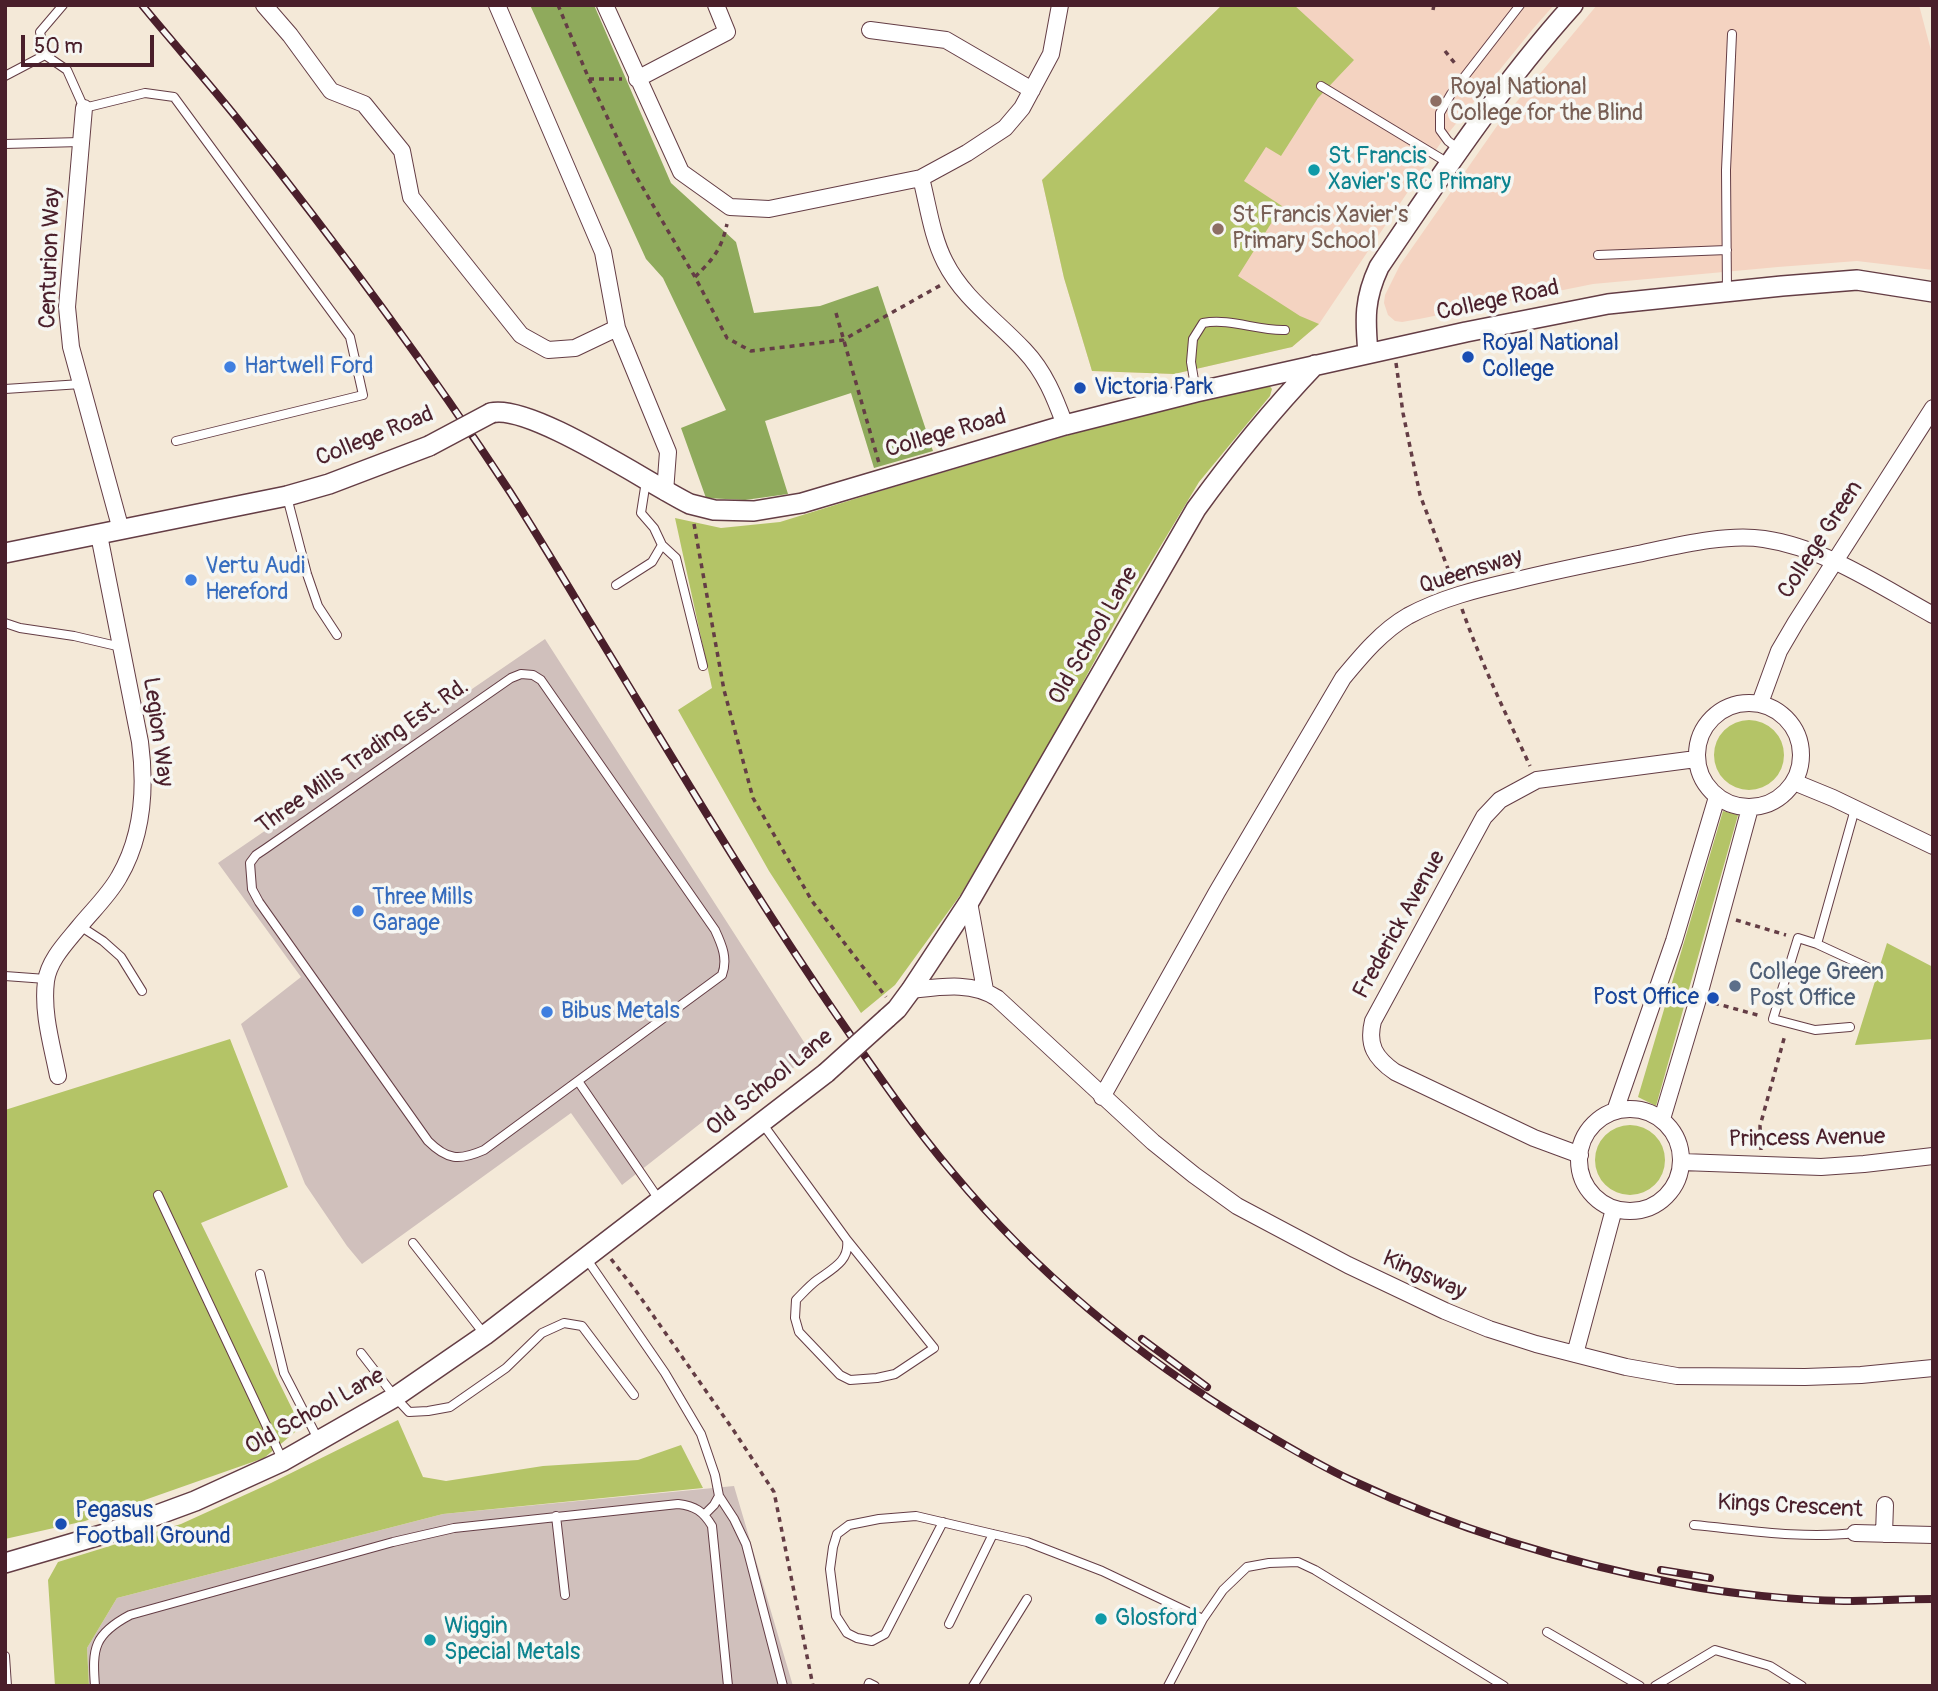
<!DOCTYPE html>
<style>
body{margin:0}
#map{position:relative;width:1938px;height:1691px;overflow:hidden;background:#f4e9d8;font-family:Pangolin,sans-serif}
canvas{display:block}
.frame{position:absolute;inset:0;border:7px solid #4a1f2b;pointer-events:none}
.scale{position:absolute;left:21px;top:35px;width:133px;height:32px;box-sizing:border-box;border:4px solid #4a1f2b;border-top:0;padding-left:9px;font-size:21px;line-height:24px;white-space:nowrap;color:#4a1f2b;-webkit-text-stroke:5px #f6f6f2;paint-order:stroke}
</style>
<div id="map">
<canvas width="1938" height="1691"></canvas>
<div class="frame"></div>
<div class="scale">50 m</div>
</div>
<script>
const ctx = document.querySelector('canvas').getContext('2d');
ctx.lineJoin = 'round';
function fillPath(path, color) { ctx.fillStyle = color; ctx.fill(path, 'evenodd'); }
function trace(path, color, width, dash) { ctx.strokeStyle = color; ctx.lineWidth = width; ctx.lineCap = dash ? 'butt' : 'round'; ctx.setLineDash(dash || []); ctx.stroke(path); }
function write(font, color, halo, rows, align = 'center') {
  ctx.font = font + ' Pangolin,sans-serif'; ctx.lineWidth = 7; ctx.setLineDash([]); ctx.textBaseline = 'middle'; ctx.strokeStyle = halo; ctx.fillStyle = color; for (const [text, x, y, turn = 0] of rows) {
    ctx.save(); ctx.translate(x, y); ctx.rotate((+turn || 0) * Math.PI / 180); ctx.textAlign = isNaN(turn) ? turn : align; if (halo) ctx.strokeText(text, 0, 0); ctx.fillText(text, 0, 0); ctx.restore();
  }
}
fillPath(new Path2D(`
 M1222,5H1554L1532,30L1442,141L1319,324L1292,347L1174,374L1092,371L1064,278L1042,180Z
 M1597,5H1919L1933,58V270L1857,261L1778,267L1593,284L1419,319L1402,322L1395,321L1388,315L1384,303L1385,295L1400,265L1499,123Z`), '#f4d3c1');
fillPath(new Path2D(`
 M545,639L811,1053L771,1087L743,1090L622,1185L571,1113L362,1264L347,1246L305,1184L241,1024L301,977L218,863Z
 M734,1486L793,1686H89L87,1648L117,1598L443,1514Z`), '#d0c0bc');
fillPath(new Path2D(`
 M1222,5H1294L1354,60L1318,98L1281,156L1266,147L1244,181L1282,206L1238,276L1300,316L1319,324L1292,347L1174,374L1092,371L1064,278L1042,180Z
 M1267,383L1272,389L1270,396L1199,482L1121,612L1049,745L961,894L895,985L861,1013L769,871L678,710L712,688L675,518L721,528L780,522L887,489L1069,435Z
 M1714 755a35 35 0 1 1 70 0a35 35 0 1 1-70 0Z
 M1723,811L1738,815L1656,1106L1638,1097Z
 M1887,943L1933,967V1039L1855,1045Z
 M230,1039L288,1187L201,1223L301,1427L264,1458L85,1521L5,1539V1110Z
 M1595 1160a35 35 0 1 1 70 0a35 35 0 1 1-70 0Z
 M398,1420L423,1477L446,1481L543,1466L638,1460L681,1445L703,1488L443,1514L117,1598L87,1648L89,1686H55L48,1580L58,1562L181,1524L271,1483Z`), '#b4c467');
fillPath(new Path2D(`
 M530,5H594L671,183L736,242L754,313L820,306L878,286L933,451L874,468L851,393L765,421L788,494L745,500L706,498L681,428L726,410L663,278L646,259Z`), '#8faa5c');
const service = new Path2D(`
 M45,55L40,32L63,5
 M5,76L45,55L67,70L84,108L145,93L174,97L350,337L363,395L176,441
 M1321,86L1450,164
 M5,144L80,142
 M1460,150L1448,141L1440,130V113L1451,94L1520,5
 M1598,255L1727,250
 M1727,292L1726,170L1732,34
 M5,389L81,384
 M1196,392L1191,362L1193,339L1203,323C1231,318 1257,331 1285,330
 M287,497L307,574L318,606L337,635
 M662,545L676,558L703,666
 M616,585L652,562L662,545L654,528L641,513L646,481
 M5,623L20,628L74,636L121,647
 M521,674L533,675L541,680L715,930C722,945 728,959 722,975L484,1150C459,1161 447,1160 428,1141L259,902L252,889L250,863L256,855L265,849L511,678Z
 M80,926L103,941L121,957L142,991
 M1817,944L1869,968
 M5,976L46,979
 M1850,1027L1815,1030L1773,1019L1798,938L1817,944L1855,809
 M578,1081L660,1201
 M762,1123L847,1240C850,1261 832,1269 817,1280C810,1285 803,1293 796,1300L795,1318L799,1332L840,1375L850,1380L877,1378L895,1374L934,1348L847,1240
 M158,1195L283,1461
 M413,1243L485,1335
 M586,1258L665,1373L701,1434L715,1475L719,1496L714,1505L705,1514
 M260,1274L284,1373L319,1441
 M361,1353L395,1397L409,1412L428,1411L450,1407L506,1368L542,1333L564,1323L582,1326L634,1395
 M719,1496L734,1519L746,1544L783,1686
 M556,1516L565,1595
 M943,1522L885,1634L872,1641L857,1638L847,1633L836,1616L830,1569L833,1547L837,1534L849,1525L879,1519L916,1516L1027,1542L1102,1571L1203,1619
 M1694,1525C1747,1530 1801,1539 1855,1533
 M949,1624L993,1534
 M1547,1632L1640,1686
 M5,1656L7,1686
 M95,1686C92,1648 94,1634 130,1615L393,1542L454,1528L678,1504C695,1506 703,1511 712,1526L728,1686
 M868,1686L869,1683L875,1686
 M973,1686L1027,1599
 M1168,1686L1203,1619L1223,1590L1247,1567L1269,1563L1298,1562L1315,1570L1504,1686
 M1655,1686L1715,1650L1770,1666L1802,1686`);
const minor = new Path2D(`
 M264,5L290,35L331,91L364,104L402,151L411,197L521,335L548,350L575,348L617,328
 M497,5L603,252L617,328L668,452L665,492
 M605,5L681,172L730,207L769,209L921,178
 M1060,5L1051,54L1022,108L1005,128L967,153L921,178C928,205 932,237 945,262C963,298 997,321 1024,350C1045,372 1055,398 1065,425
 M870,30L946,40L1032,90
 M637,79L727,32L716,5
 M84,108L67,307L71,347L121,530
 M1697 755a52 52 0 1 1 104 0a52 52 0 1 1-104 0Z
 M1760,703L1779,651L1796,622L1933,408
 M1794,782L1833,798L1933,846
 M969,902L985,990
 M911,990C939,987 972,981 997,998L1153,1142L1194,1175L1237,1206L1348,1265L1445,1311L1489,1329L1536,1344L1626,1367L1677,1376L1805,1377L1861,1375L1933,1368
 M58,1076C52,1045 42,1013 46,981C49,960 66,943 79,927C92,911 109,895 119,877C143,836 146,788 140,742L99,535
 M1102,1097L1217,892L1343,678C1362,655 1382,631 1408,616C1441,598 1478,589 1513,581C1553,571 1593,563 1633,555C1672,547 1724,533 1764,539C1825,548 1880,586 1933,615
 M1579 1160a51 51 0 1 1 102 0a51 51 0 1 1-102 0Z
 M1615,1111L1674,941L1717,797
 M1662,1119L1698,999L1750,808
 M1580,1155L1534,1138L1395,1072C1375,1058 1367,1045 1373,1021L1484,817L1500,800L1537,780L1696,759
 M1682,1162L1821,1167L1864,1164L1933,1156
 M1575,1354L1614,1209
 M1855,1533L1933,1535
 M1884,1534L1885,1505`);
const tertiary = new Path2D(`
 M1368,353C1365,319 1364,299 1379,267C1440,177 1500,86 1573,5
 M491,413C530,403 649,484 690,504L714,510L754,511L802,503L1065,425L1196,392L1466,332L1608,304L1782,286L1857,280L1933,292
 M5,553L287,496L329,484L429,446
 M887,1018L897,1009L911,990L969,902L1196,509C1233,458 1272,410 1315,365
 M5,1563L111,1532L195,1501L283,1461L395,1397L485,1335L826,1073`);
trace(service, '#643d45', 10);
trace(minor, '#643d45', 18);
trace(tertiary, '#643d45', 22);
trace(new Path2D(`
 M558,5L589,79L633,171L695,277L727,338L751,351L843,340L941,285
 M1433,10L1434,5
 M1445,51L1457,66
 M589,79H622
 M695,277C714,258 721,250 727,224
 M836,313L879,463
 M1396,363L1403,413L1420,495L1453,582
 M694,524L724,690L753,798L812,901L886,997
 M1462,609C1481,663 1506,714 1530,766
 M1736,920L1786,935
 M1714,1003L1761,1016
 M1761,1150L1760,1126L1785,1035
 M611,1259L636,1291L734,1431L774,1492L813,1686`), '#643d45', 3.5, [5, 5]);
trace(service, '#fff', 8);
trace(minor, '#fff', 16);
trace(tertiary, '#fff', 19);
const rail = new Path2D(`
 M142,5C174,44 208,82 240,122C335,241 426,364 510,492C535,531 559,571 583,611C667,748 748,887 840,1020C876,1072 912,1125 953,1173C1037,1274 1140,1358 1253,1426C1285,1445 1318,1465 1353,1481C1456,1529 1568,1563 1679,1584C1730,1594 1793,1600 1844,1601C1873,1601 1903,1599 1933,1599
 M1142,1339L1207,1387
 M1661,1570L1710,1578`);
trace(rail, '#4a1f2b', 8);
trace(rail, '#f6f6f2', 5, [16]);
const tertiaryBridge = new Path2D(`
 M429,446L491,413
 M826,1073L887,1018`);
trace(tertiaryBridge, '#643d45', 22, []);
trace(tertiaryBridge, '#fff', 19);
for (const [x, y, r, color] of [
 [1436,101,7,"#8d6e63"],
 [1314,170,7,"#0f9aa8"],
 [1218,229,7,"#8d6e63"],
 [1468,357,7,"#1a4fb4"],
 [230,367,7,"#3f7fe0"],
 [1080,388,7,"#1a4fb4"],
 [191,580,7,"#3f7fe0"],
 [358,911,7,"#3f7fe0"],
 [1735,986,7,"#5c6f8a"],
 [1713,998,7,"#1a4fb4"],
 [547,1012,7,"#3f7fe0"],
 [61,1524,7,"#1a4fb4"],
 [1101,1619,7,"#0f9aa8"],
 [430,1640,7,"#0f9aa8"]
]) { const dot = new Path2D(); dot.arc(x, y, r, 0, 2 * Math.PI); ctx.fillStyle = color; ctx.fill(dot); trace(dot, '#f6f6f2', 2.5); }
write('23px', '#785e54', '#f6f6f2', [
 ["Royal National",1450,88],
 ["College for the Blind",1450,114],
 ["St Francis Xavier's",1232,216],
 ["Primary School",1232,242]
], 'left');
write('23px', '#0d838f', '#f6f6f2', [
 ["St Francis",1328,157],
 ["Xavier's RC Primary",1328,183],
 ["Glosford",1115,1619],
 ["Wiggin",444,1627],
 ["Special Metals",444,1653]
], 'left');
write('23px', '#4a1f2b', '#f6f6f2', [
 ["Centurion Way",51,258,-88],
 ["College Road",1498,301,-12],
 ["College Road",946,434,-16],
 ["College Road",375,437,-22],
 ["College Green",1821,540,-57],
 ["Queensway",1471,572,-17],
 ["Old School Lane",1094,636,-60],
 ["Legion Way",157,732,82],
 ["Three Mills Trading Est. Rd.",363,757,-35],
 ["Frederick Avenue",1400,925,-61],
 ["Old School Lane",770,1083,-39],
 ["Princess Avenue",1807,1139,-1],
 ["Kingsway",1424,1276,24],
 ["Old School Lane",315,1412,-29],
 ["Kings Crescent",1790,1507,3]
]);
write('23px', '#164399', '#f6f6f2', [
 ["Royal National",1482,344],
 ["College",1482,370],
 ["Victoria Park",1094,388],
 ["Post Office",1699,998,"right"],
 ["Pegasus",75,1511],
 ["Football Ground",75,1537]
], 'left');
write('23px', '#366cbe', '#f6f6f2', [
 ["Hartwell Ford",244,367],
 ["Vertu Audi",205,567],
 ["Hereford",205,593],
 ["Three Mills",372,898],
 ["Garage",372,924],
 ["Bibus Metals",561,1012]
], 'left');
write('23px', '#4e5e75', '#f6f6f2', [
 ["College Green",1749,973],
 ["Post Office",1749,999]
], 'left');
</script>
